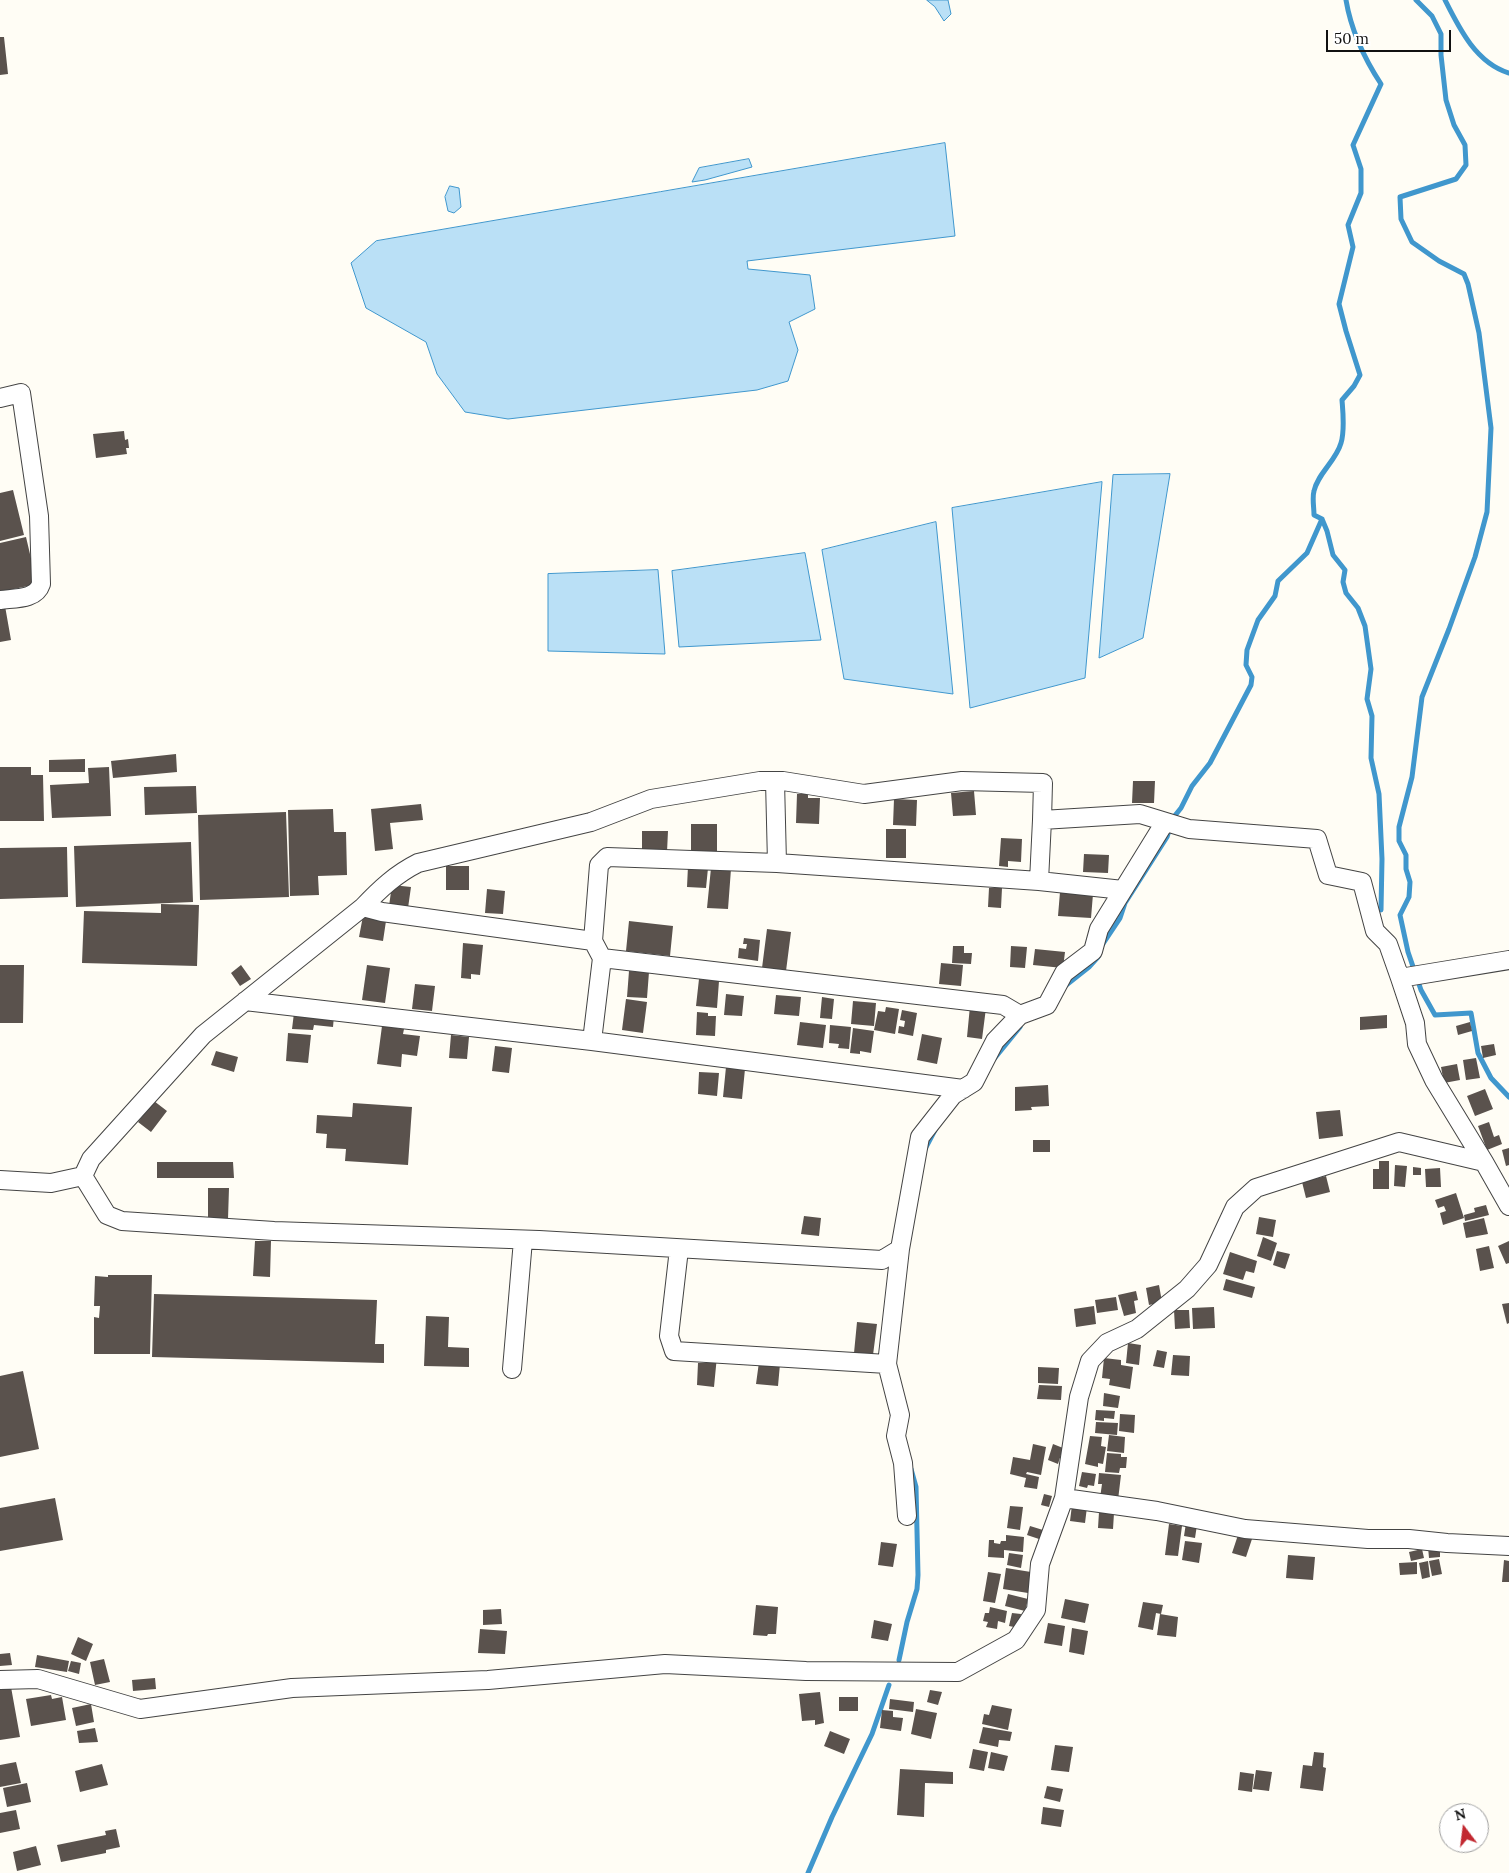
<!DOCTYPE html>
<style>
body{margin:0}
#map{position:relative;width:1509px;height:1873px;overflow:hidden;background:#fffdf5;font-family:Lora,serif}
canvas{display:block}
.north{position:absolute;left:1439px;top:1803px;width:50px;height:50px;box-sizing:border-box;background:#fff;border:1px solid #a0a0a0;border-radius:50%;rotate:345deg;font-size:14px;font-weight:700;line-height:20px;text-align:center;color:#111}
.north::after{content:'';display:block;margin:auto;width:18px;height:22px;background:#c22830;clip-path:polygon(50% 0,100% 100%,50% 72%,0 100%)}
.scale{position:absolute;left:1326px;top:30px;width:125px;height:22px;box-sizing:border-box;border:2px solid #111;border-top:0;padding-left:6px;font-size:15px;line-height:18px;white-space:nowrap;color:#111;-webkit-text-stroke:4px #fff;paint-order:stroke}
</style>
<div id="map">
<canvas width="1509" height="1873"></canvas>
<div class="north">N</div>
<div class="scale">50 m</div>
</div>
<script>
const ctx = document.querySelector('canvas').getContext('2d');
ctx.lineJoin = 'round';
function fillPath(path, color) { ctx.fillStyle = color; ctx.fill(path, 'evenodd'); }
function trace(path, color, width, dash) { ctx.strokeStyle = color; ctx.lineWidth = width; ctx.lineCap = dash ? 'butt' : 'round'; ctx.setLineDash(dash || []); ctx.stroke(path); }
const water = new Path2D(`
 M927,0H948L951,14L944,21L935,7Z
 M945,143L955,236L747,261L748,269L810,275L815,309L789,322L798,350L788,381L757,390L508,419L465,412L437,374L426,342L366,308L351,263L376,241Z
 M749,159L752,167L705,180L692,182L699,168Z
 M450,186L459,188L461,207L454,213L448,211L445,197Z
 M1170,474L1143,638L1099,658L1113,475Z
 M1102,482L1085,678L970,708L952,508Z
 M936,522L953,694L844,679L822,550Z
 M805,553L821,640L679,647L672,571Z
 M658,570L665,654L548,651V574Z`);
fillPath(water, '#bae0f6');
trace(water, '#4097cd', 1);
trace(new Path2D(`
 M1416,0L1432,16L1441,34V55L1446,100L1454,125L1465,145L1466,165L1456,179L1400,197L1401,219L1412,242L1439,261L1464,274L1468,284L1479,333L1491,428L1487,512L1475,557L1449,629L1422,697L1412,777L1399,827V841L1406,855V869L1410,882L1409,897L1400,915L1408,952L1421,990L1435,1015L1471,1013L1478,1053L1491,1078L1509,1097
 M1445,0C1459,28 1476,63 1509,73
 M1322,519L1327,531L1333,555L1345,570L1343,582L1346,593L1358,608L1365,626L1371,669L1367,699L1372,716L1371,758L1379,794L1382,859L1381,910
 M1102,945L1120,918L1125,903L1167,837L1173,818L1181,808L1192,786L1210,763L1251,685L1252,677L1246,665L1247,650L1258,620L1275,596L1278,581L1307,553L1322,519L1314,515C1314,507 1312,498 1314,491C1318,473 1336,461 1341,443C1345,430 1343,413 1342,400L1354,386L1360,375L1346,331L1339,304L1353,247L1348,225L1361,193V169L1353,145L1381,84C1364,58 1351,30 1346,0
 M1065,986L1089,967L1098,957
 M994,1059L1020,1027
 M925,1149L935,1130
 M899,1660L907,1622L917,1589L918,1575L916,1487L911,1469
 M808,1873L832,1817L872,1734L889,1685`), '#4097cd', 5);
fillPath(new Path2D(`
 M0,37H4L8,74L0,75Z
 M124,431L125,440L128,439L129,448H126L127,454L96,458L93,434Z
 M13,490L24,535L0,541V493Z
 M26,537L37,584L0,592V543Z
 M5,606L11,640L0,642V607Z
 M176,754L177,772L113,778L111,761Z
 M85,759V772H49V760Z
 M0,767H31V775H43L44,821H0Z
 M109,767L111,816L52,818L50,785L89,783L88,768Z
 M1133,781H1155L1154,803H1132Z
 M196,786L197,813L145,815L144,787Z
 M974,791L976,815L953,816L951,793Z
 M797,794H808V798H820L819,824L796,823Z
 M894,799L917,800L916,826L893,825Z
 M421,804L423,820L390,823L393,849L375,851L371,809Z
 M333,809L334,832H346L347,875L318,876L319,895L290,896L288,810Z
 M286,812L289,897L200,900L198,815Z
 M691,824H717V851H691Z
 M886,829H906V858H886Z
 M642,831H668L667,852H642Z
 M1001,838L1022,839L1021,862L1008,861V867L999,866Z
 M191,842L193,902L76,907L74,846Z
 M67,847L68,897L0,899V848Z
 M1084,854L1109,855L1108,873L1083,872Z
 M446,866H469V890H446Z
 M688,866L708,868L706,888L687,887Z
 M711,868L731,869L728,909L707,908Z
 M392,885L411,887L408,908L389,906Z
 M989,888H1002L1001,908L988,907Z
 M487,889L505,891L503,914L485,913Z
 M1060,892L1093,894L1091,918L1058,916Z
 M161,904L199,905L197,966L82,963L84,911L161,913Z
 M363,916L386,921L383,941L359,937Z
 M629,921L673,926L670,956L626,951Z
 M767,929L791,932L786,971L762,968Z
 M744,938L760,940L758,961L738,958L739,948L746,949L747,944H743Z
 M463,943L483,945L480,975L471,974V979L461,978Z
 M953,946H964V953H972L971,964L952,963Z
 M1011,946L1027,947L1025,968L1010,967Z
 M1035,949L1065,952L1063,968L1033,965Z
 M941,963L963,965L961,986L939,984Z
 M0,965H24L23,1023H0Z
 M241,965L251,979L240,986L231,973Z
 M367,965L390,968L385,1003L362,1000Z
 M629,971L649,972L647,998L627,997Z
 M699,979L719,981L717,1008L696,1006Z
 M415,984L435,986L432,1011L412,1009Z
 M726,994L744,996L742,1016L724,1015Z
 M776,995L801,997L799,1016L774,1014Z
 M822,997L834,999L832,1019L820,1018Z
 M626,999L647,1002L643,1033L622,1030Z
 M853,1001L876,1003L874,1026L851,1024Z
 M970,1006L986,1008L982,1039L967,1037Z
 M886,1007L899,1009L895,1034L874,1030L878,1011L885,1012Z
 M902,1010L917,1013L913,1036L898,1033L899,1026L904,1027L905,1021L900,1020Z
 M697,1012L708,1013V1016H716L715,1036L696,1035Z
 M294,1013L334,1016L333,1027L314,1025L313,1030L292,1029Z
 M1387,1015V1028L1360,1030V1017Z
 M800,1022L826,1025L823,1048L797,1045Z
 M1470,1022L1472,1031L1458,1035L1456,1026Z
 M830,1025L851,1027L849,1049L838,1048L839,1044L829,1043Z
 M382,1026L404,1029L403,1034L420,1036L417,1056L402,1054L401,1067L377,1064Z
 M853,1028L874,1031L871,1053L860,1051V1054L850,1053Z
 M288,1033L311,1035L308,1063L286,1061Z
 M922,1034L942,1038L937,1064L917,1060Z
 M451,1035L469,1037L467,1059L449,1058Z
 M1494,1044L1496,1055L1483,1058L1481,1046Z
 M495,1046L512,1048L509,1073L492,1071Z
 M216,1051L238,1057L234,1072L211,1065Z
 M1476,1058L1480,1078L1466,1080L1463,1060Z
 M1457,1064L1460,1080L1444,1083L1441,1067Z
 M726,1067L745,1069L742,1099L723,1097Z
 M699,1072L719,1073L717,1096L698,1094Z
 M1048,1085L1049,1106L1031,1107L1032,1110L1015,1111V1087Z
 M1485,1089L1493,1109L1475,1116L1467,1096Z
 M154,1101L167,1111L151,1132L138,1122Z
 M353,1103L412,1107L408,1165L345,1161L346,1149L326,1148L327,1134L316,1133L317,1115L352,1117Z
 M1340,1110L1343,1136L1319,1139L1316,1112Z
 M1489,1122L1494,1137L1499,1135L1502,1144L1487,1150L1478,1126Z
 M1033,1140H1050V1152H1033Z
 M1509,1148V1165L1506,1166L1502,1150Z
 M1379,1161H1389V1189H1373V1169H1379Z
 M157,1162H233L234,1178H157Z
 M1395,1165L1407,1166L1405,1187L1394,1186Z
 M1413,1167L1421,1168V1175H1413Z
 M1440,1168L1441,1187H1426L1425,1169Z
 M1326,1176L1330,1192L1306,1198L1302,1182Z
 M208,1188H229L228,1219H208Z
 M1456,1193L1464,1218L1443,1225L1440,1213L1446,1211L1444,1206L1438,1208L1435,1200Z
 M1486,1205L1489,1215L1465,1221L1464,1215L1475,1212L1474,1208Z
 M804,1216L821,1218L819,1236L801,1234Z
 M1259,1217L1276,1220L1273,1237L1256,1234Z
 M1484,1218L1488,1234L1466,1238L1463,1223Z
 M1263,1237L1277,1243L1271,1261L1257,1256Z
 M255,1241H271L270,1277L253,1276Z
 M1509,1241V1263L1506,1264L1498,1246Z
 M1489,1246L1494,1268L1480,1271L1476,1249Z
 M1277,1251L1290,1254L1285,1269L1273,1265Z
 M1230,1252L1257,1261L1254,1273L1246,1271L1243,1280L1223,1274Z
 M108,1275H152L150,1354H94V1317L99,1318L100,1306H94L95,1276L108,1277Z
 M1226,1279L1255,1287L1252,1298L1223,1290Z
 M1159,1285L1162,1302L1149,1305L1146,1288Z
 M1136,1291L1138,1300L1134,1301L1136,1313L1124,1316L1118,1295Z
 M154,1294L377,1300L375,1344H384V1363L152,1357Z
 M1116,1297L1118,1310L1097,1313L1095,1300Z
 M1509,1303V1323L1507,1324L1502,1304Z
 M1094,1306L1096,1324L1076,1327L1074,1309Z
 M1214,1307L1215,1328L1193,1329L1192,1308Z
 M1174,1310H1189L1190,1328L1175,1329Z
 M426,1316L449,1317L448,1347L469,1348V1367L424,1366Z
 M857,1322L877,1324L873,1355L854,1353Z
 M1128,1343L1141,1345L1139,1365L1126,1363Z
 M1157,1350L1167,1352L1164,1368L1153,1366Z
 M707,1355L717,1356L714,1387L697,1385L698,1363H706Z
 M1173,1355L1190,1356L1189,1376L1171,1375Z
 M1104,1358L1121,1360V1365L1133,1367L1130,1389L1109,1385L1110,1379L1102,1378Z
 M759,1362L780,1364L778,1386L756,1384Z
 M1038,1367L1059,1368L1058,1384L1038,1383Z
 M23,1371L39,1449L0,1457V1376Z
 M1039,1385L1062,1386L1061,1400L1037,1399Z
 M1104,1393L1120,1396L1118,1408L1103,1406Z
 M1096,1410L1115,1411L1114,1419L1104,1418V1421L1095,1420Z
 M1120,1414L1135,1415L1134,1433L1119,1431Z
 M1096,1422L1118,1423L1117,1435L1095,1433Z
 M1109,1435L1125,1437L1124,1453L1107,1451Z
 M1090,1436L1102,1437L1101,1446L1106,1447L1103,1464L1098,1463V1467L1085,1464Z
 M1033,1444L1046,1447L1041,1475L1027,1472L1026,1474L1039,1477L1037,1489L1024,1487L1026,1478L1010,1474L1013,1457L1030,1460Z
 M1053,1444L1063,1448L1058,1464L1048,1460Z
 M1107,1453L1121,1454V1457H1127L1126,1468H1120L1119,1473L1105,1472Z
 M1082,1472L1096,1474L1094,1486L1088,1485L1087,1488L1079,1486Z
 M1099,1473L1121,1475L1118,1500L1100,1498L1102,1484H1098Z
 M1044,1494L1052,1496L1049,1507L1041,1505Z
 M55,1498L63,1540L0,1551V1508Z
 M1072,1505L1087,1507L1085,1523L1070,1521Z
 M1010,1506L1023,1507L1020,1530L1007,1528Z
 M1099,1512L1114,1513L1113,1529L1098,1528Z
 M1186,1523L1197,1525L1195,1538L1184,1536Z
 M1169,1524L1182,1526L1178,1556L1165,1555Z
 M1030,1526L1043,1530L1039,1539L1027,1535Z
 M1006,1535L1024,1537L1023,1552L1004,1550V1558L988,1557L989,1540H994V1543L1000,1544L1001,1541H1006Z
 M1238,1535L1252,1539L1246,1557L1232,1553Z
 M1185,1541L1202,1543L1199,1563L1182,1560Z
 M881,1542L897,1544L893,1567L878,1565Z
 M1440,1546V1557L1429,1558L1428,1547Z
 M1422,1549L1424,1558L1411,1561L1409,1552Z
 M1009,1553L1023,1555L1021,1568L1007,1565Z
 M1288,1555L1315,1557L1313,1580L1286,1578Z
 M1439,1559L1442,1574L1432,1576L1429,1561Z
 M1504,1560L1509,1561V1582H1502Z
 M1428,1561L1430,1577L1422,1579L1419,1563Z
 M1417,1562V1574L1400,1575L1399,1563Z
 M1006,1568L1031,1572L1028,1593L1003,1589Z
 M988,1572L1001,1574L995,1603L983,1601Z
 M1008,1594L1028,1599L1025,1611L1005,1606Z
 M1065,1599L1089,1604L1085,1623L1061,1618Z
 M1143,1602L1163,1605L1161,1614L1156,1613L1153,1630L1138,1627Z
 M756,1605L778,1607L776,1634H768L767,1636L753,1635Z
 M990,1607L1007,1611L1005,1623L998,1621L997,1629L986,1627L988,1622L983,1621L985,1613H989Z
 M501,1609L502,1624L483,1625V1610Z
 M1012,1613L1021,1614L1019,1628L1009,1626Z
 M1160,1614L1178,1617L1176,1637L1157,1635Z
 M874,1620L892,1624L888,1641L871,1638Z
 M1048,1623L1065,1626L1062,1646L1044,1643Z
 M1072,1628L1088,1631L1084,1655L1069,1652Z
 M480,1629L507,1631L505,1654L478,1653Z
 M78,1637L93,1644L86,1661L71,1654Z
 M10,1653L12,1665L0,1666V1654Z
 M37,1655L69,1661L67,1672L35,1667Z
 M104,1659L110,1682L95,1685L90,1662Z
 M71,1661L81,1663L79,1674L68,1671Z
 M155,1678L156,1689L133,1691L132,1680Z
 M11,1687L20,1737L0,1740V1689Z
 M930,1690L942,1692L938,1705L927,1702Z
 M820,1692L824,1723L815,1725V1720L802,1721L799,1694Z
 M51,1695L52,1699L62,1697L66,1720L31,1726L26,1699Z
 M839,1697H858V1711H839Z
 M890,1699L914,1702L913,1712L889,1709Z
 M91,1704L94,1722L76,1726L72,1708Z
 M992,1705L1012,1709L1008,1730L982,1724L984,1714L989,1715Z
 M916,1709L937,1713L931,1739L911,1734Z
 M882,1710L893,1711V1717L903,1718L901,1731L880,1728Z
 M983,1727L1012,1732L1010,1741L999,1740L998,1747L979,1743Z
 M95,1728L98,1742L79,1743L77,1731Z
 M830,1731L850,1739L844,1754L824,1746Z
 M1055,1745L1073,1747L1069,1772L1051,1770Z
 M973,1749L988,1752L984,1771L969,1768Z
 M991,1752L1008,1756L1004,1771L988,1768Z
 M1314,1752L1324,1753L1323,1767L1326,1768L1323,1791L1300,1788L1303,1765L1312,1766Z
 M16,1762L21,1783L0,1787V1765Z
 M102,1764L108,1785L80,1792L75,1771Z
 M900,1769L953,1772V1784L925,1783L924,1817L897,1815Z
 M1256,1770L1272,1772L1269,1791L1253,1789Z
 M1240,1772L1254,1774L1252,1792L1238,1790Z
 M27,1783L31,1802L7,1807L3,1788Z
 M1047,1786L1063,1789L1060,1802L1044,1798Z
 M1043,1807L1064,1810L1061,1827L1041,1824Z
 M16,1810L20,1829L0,1833V1813Z
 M116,1829L120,1847L106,1850V1853L61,1862L57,1845L106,1835L105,1831Z
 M36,1846L41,1865L17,1871L13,1852Z`), '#5a524d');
const minor = new Path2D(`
 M0,398L21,393L39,516L41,584C36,600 14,598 0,600
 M777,863L1039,881L1042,820
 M1039,881L1123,890
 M363,907L382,912L593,941L602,958L1003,1005L1020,1015
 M593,941L599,865L607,857L777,863L775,781
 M602,958L592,1041L963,1089
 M1400,978L1509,960
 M245,1001L592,1041
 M83,1176L107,1215L122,1221L274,1231L539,1240L882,1260L900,1249L920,1137L953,1095L974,1082L995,1041L1020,1015L1047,1005L1064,973L1093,951L1099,929L1165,822
 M0,1180L51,1183L83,1176L91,1159L203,1035L363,907C380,889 396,874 418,863L591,822L651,799L760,781H783L864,794L962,781L1043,783L1042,820L1140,814L1189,829L1317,839L1328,875L1362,882L1375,931L1388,944L1400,978L1415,1023L1417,1044L1434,1080L1484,1162
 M679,1249L669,1336L674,1351L887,1364L900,1249
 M887,1364L900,1415L896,1436L903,1463L907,1516
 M512,1369L523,1240
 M1064,1498L1157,1511L1245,1529L1368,1539H1409L1447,1543L1509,1546
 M0,1680L38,1679L140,1709L292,1688L488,1680L665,1664L806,1671L958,1672L1016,1640L1036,1610L1040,1564L1064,1498L1079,1397L1090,1361L1107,1343L1137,1329L1187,1289L1208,1265L1235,1207L1256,1188L1399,1142L1484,1162L1509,1206`);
trace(minor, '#444', 20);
trace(minor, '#fff', 18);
</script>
